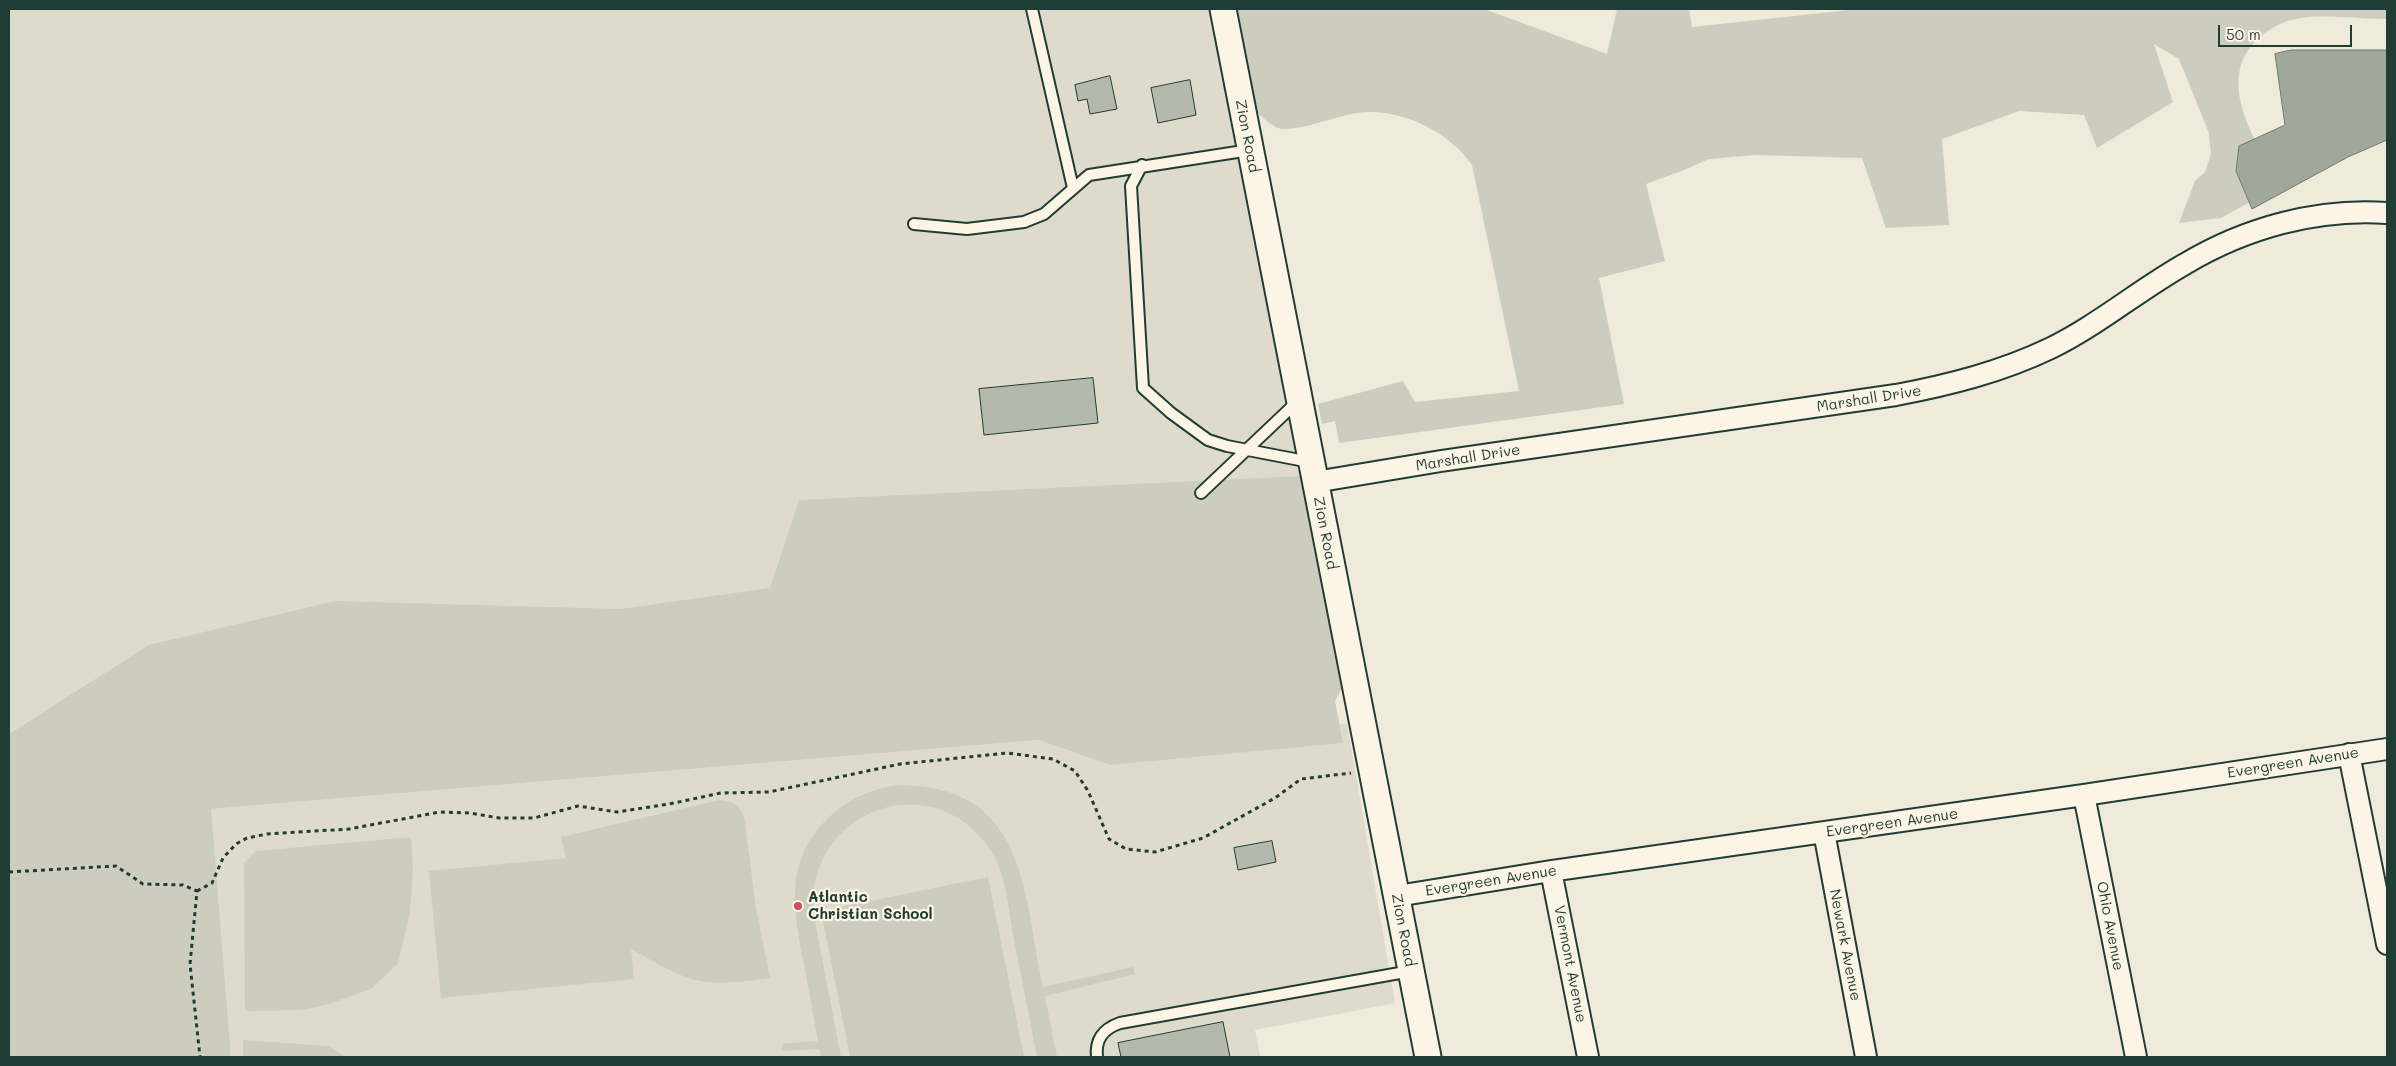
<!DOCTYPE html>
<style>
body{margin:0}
#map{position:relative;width:2396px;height:1066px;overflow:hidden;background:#efeada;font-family:Mali,sans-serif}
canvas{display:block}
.frame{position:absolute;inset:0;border:10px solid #1f3d34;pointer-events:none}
.scale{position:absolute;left:2218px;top:25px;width:134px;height:22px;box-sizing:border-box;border:2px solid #1f3d34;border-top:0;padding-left:6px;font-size:15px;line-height:18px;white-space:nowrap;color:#1f3d34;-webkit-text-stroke:4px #fcf5e5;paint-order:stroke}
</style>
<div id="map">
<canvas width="2396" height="1066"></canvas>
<div class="frame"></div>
<div class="scale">50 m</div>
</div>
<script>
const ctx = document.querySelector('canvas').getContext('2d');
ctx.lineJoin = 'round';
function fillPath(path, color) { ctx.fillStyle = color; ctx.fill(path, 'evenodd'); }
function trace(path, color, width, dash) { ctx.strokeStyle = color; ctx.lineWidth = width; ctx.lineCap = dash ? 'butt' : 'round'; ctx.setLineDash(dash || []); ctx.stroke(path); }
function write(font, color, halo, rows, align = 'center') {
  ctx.font = font + ' Mali,sans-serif'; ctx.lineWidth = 4.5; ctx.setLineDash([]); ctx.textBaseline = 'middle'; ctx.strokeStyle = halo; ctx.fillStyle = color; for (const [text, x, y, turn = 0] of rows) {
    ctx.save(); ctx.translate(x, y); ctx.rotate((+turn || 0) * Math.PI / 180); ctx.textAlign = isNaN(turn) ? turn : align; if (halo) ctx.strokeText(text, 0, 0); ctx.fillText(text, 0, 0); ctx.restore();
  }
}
fillPath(new Path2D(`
 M9,9H1217L1315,544L9,752Z
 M1347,723L1395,1003L1255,1030L1260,1057H231L210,809L1039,740L1109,765Z`), '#dedbcc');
fillPath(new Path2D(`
 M1237,9H1484L1607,54L1617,9H1689L1692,27L1859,9H2387V19C2360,19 2326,14 2300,18C2282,21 2266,30 2254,43C2215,85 2259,145 2279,186L2221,218L2179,223L2195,181L2205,172L2211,154L2209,133L2179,59L2154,44L2173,102L2097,148L2084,115L2019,111L1942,139L1949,225L1886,228L1862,158L1756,155L1709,159L1684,170L1646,184L1665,261L1599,278L1624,404L1339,443L1335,421L1322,424L1318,404L1403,381L1415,402L1519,391L1472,165C1451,134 1408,112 1370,112C1341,112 1312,129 1283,129C1274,129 1264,118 1257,113Z
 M1302,476L1342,688L1335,701L1343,743L1109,765L1039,740L211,809L231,1057H9V734L149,645L335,601L620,609L770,588L799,500Z
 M900,785C1028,786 1023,894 1043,987L1133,967L1135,974L1045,996L1057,1057H1037C1029,1016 1021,975 1013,935C1008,906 1006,872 989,848C930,762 802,813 814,916L841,1057H821L819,1049L782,1051V1044L818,1041C813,1014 808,986 803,959C793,905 785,859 829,817C849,798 873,788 900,785Z
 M719,800C731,800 739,805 744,816L756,908L770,978C746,981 719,986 695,980C673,974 651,960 631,949L634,979L441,998L429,871L566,858L561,837Z
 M411,837L413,870L410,913L398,963L371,989L329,1004L302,1010L245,1011L244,863L256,851Z
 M988,877L1024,1057H850L821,911Z
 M243,1040L328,1046L346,1057H243Z`), '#cccdbf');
const water = new Path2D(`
 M2291,50H2387V140L2348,157L2252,209L2236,171L2239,146L2285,125L2275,54Z`);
fillPath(water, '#9fa89a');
trace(water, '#6c7d71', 1);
const building = new Path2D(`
 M1110,76L1117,109L1090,114L1087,99L1078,101L1075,85Z
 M1190,80L1196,115L1158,123L1151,88Z
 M1093,378L1098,423L984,435L979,389Z
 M1272,841L1276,862L1238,870L1234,848Z
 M1223,1022L1230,1057H1121L1118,1043Z`);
fillPath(building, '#b5b9ad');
trace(building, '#1f3d34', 1);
const service = new Path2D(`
 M1032,9L1073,188
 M1142,165L1131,186L1143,388L1171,413L1208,440L1227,446L1310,462
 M914,224L967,229L1024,222L1044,214L1089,175L1250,150
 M1201,493L1298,401
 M1097,1057C1095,1039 1103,1029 1120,1023L1411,971`);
const minor = new Path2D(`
 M1315,482L1441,461L1896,395C1949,385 2001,372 2051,348C2098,325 2139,290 2185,264C2245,228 2317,208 2387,213
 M2349,754L2387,944
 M2084,795L2136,1057
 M1824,832L1866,1057
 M1551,871L1588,1057
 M1397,896L1551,871L2084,795L2387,749`);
const tertiary = new Path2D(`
 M1223,9L1428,1057`);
trace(service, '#1f3d34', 14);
trace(minor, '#1f3d34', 24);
trace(tertiary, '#1f3d34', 29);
trace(new Path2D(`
 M9,872L116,866L143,884L183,885L197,891L190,964L200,1057
 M197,891L212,883L223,858L236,844L247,838L267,834L349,829L440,812L470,813L499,818H534L578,806L617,812L669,804L721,793L769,792L900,764L1007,753L1053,759L1075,771L1088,791L1109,839L1126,849L1155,852L1203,838L1275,798L1301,779L1351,773`), '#1f3d34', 3, [4, 4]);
trace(service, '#fcf5e5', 10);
trace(minor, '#fcf5e5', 20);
trace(tertiary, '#fcf5e5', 25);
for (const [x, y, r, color] of [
 [798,906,5,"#d1495b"]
]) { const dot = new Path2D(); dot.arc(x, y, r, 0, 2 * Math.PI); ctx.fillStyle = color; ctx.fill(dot); trace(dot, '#fcf5e5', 2); }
write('15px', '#1f3d34', '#fcf5e5', [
 ["Zion Road",1247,136,79],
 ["Marshall Drive",1869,399,-9],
 ["Marshall Drive",1468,458,-9],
 ["Zion Road",1325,533,79],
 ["Evergreen Avenue",2293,763,-9],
 ["Evergreen Avenue",1892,823,-8],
 ["Evergreen Avenue",1491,881,-9],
 ["Ohio Avenue",2110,926,79],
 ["Zion Road",1403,930,79],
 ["Newark Avenue",1845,945,79],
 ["Vermont Avenue",1570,964,79]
]);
write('bold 15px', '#1f3d34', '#fcf5e5', [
 ["Atlantic",808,897],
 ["Christian School",808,914]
], 'left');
</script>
